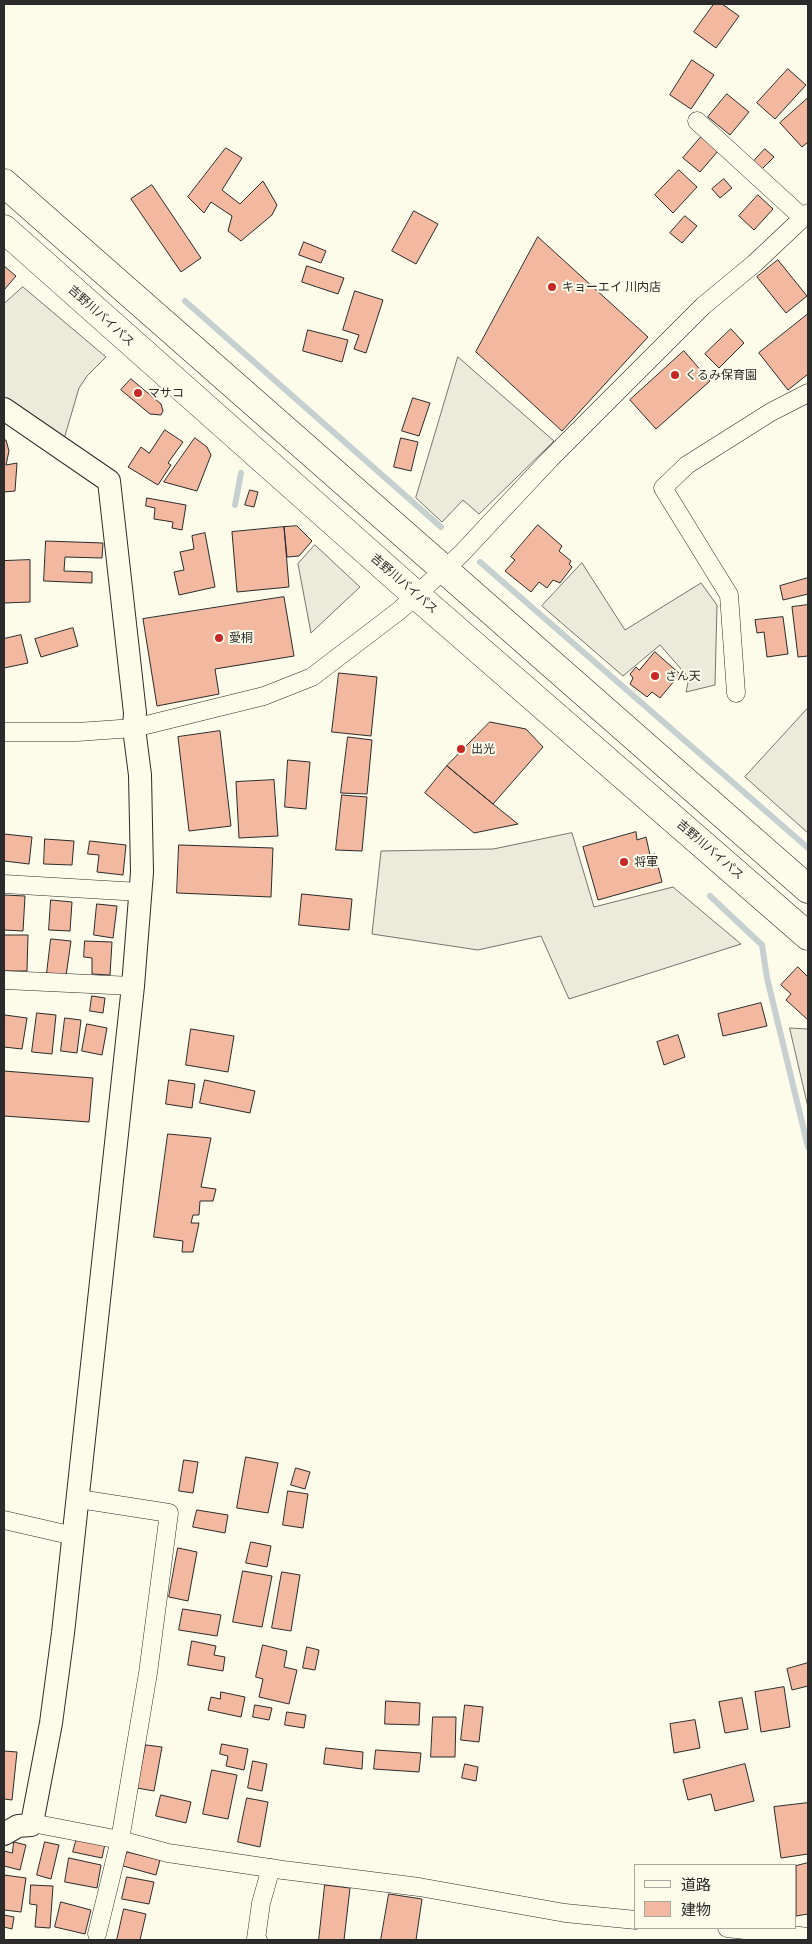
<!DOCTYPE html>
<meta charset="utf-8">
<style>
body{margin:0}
#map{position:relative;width:812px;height:1944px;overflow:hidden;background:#fdfbea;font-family:Figtree,"Noto Sans JP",sans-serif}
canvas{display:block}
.frame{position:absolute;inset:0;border:5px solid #2b2b2b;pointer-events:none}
.legend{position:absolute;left:634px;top:1864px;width:162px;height:65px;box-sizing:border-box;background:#fdfbea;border:1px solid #a9a89e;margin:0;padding:6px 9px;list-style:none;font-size:15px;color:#2b2b2b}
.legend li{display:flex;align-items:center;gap:10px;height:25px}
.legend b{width:25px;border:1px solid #a9a89e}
</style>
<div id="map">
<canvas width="812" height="1944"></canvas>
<div class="frame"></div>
<ul class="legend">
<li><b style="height:6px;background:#fdfbea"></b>道路</li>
<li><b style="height:14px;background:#f2b8a0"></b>建物</li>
</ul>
</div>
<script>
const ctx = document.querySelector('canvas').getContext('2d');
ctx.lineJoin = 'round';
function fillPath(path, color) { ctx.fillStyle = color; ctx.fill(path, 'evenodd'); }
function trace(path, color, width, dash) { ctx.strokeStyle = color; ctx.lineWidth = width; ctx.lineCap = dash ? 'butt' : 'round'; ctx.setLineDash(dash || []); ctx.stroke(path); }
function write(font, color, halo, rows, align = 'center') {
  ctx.font = font + ' Figtree,"Noto Sans JP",sans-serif'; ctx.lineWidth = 4; ctx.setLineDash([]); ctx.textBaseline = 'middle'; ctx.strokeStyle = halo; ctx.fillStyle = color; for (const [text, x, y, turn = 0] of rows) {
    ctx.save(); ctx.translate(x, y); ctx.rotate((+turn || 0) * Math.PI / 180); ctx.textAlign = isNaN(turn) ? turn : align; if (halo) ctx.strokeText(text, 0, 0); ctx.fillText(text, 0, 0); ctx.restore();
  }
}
const parking = new Path2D(`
 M23,287L106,357L87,376L79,388L64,439L4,400V304Z
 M458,357L554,441L479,514L463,500L442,522L416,498Z
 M315,545L360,587L311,633L298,564Z
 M582,563L625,630L701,583L717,605L715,685L686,692L689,678L660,645L623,676L542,606Z
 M808,708V833L745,777Z
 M572,833L594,907L673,887L741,944L569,999L541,936L478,950L372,934L381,851L493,849Z
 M790,1028L808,1029V1107Z`);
fillPath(parking, '#eceadb');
trace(parking, '#74746e', 1);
trace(new Path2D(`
 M185,301L441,527
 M235,505L241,473
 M480,562L808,848
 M710,896L762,945L767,978L808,1147`), '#c7d0d0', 6);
const building = new Path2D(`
 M714,4H722L739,16L716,48L694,32Z
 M692,60L714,75L691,109L670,95Z
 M788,69L806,85L775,119L757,103Z
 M727,94L749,112L730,135L708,117Z
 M808,98V142L802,147L780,123Z
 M702,136L718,151L700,172L683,158Z
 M226,148L242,158L222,190L240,204L263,181L277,205L272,215L241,241L228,231L232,216L211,202L204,213L188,197Z
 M765,149L774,157L761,170L753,162Z
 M679,170L697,187L673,213L655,195Z
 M724,179L732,188L720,198L712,189Z
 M152,185L201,258L181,272L131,199Z
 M758,195L773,209L754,230L739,216Z
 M414,211L438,224L416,264L392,251Z
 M685,216L697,226L682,243L670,233Z
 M538,237L648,337L562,431L476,352Z
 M304,242L326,251L321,263L299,255Z
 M778,260L807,296L786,313L757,277Z
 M4,266L16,276L4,290Z
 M307,266L344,278L338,294L302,282Z
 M355,291L383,300L366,353L354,349L359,335L343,330Z
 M808,314V374L788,390L759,353Z
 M731,329L744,343L719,368L705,354Z
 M308,330L348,340L342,362L303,351Z
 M684,351L710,381L656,429L630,400Z
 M131,379L161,404L163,411L161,415L150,414L121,390Z
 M413,398L430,403L419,436L402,431Z
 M165,430L183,442L168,463L171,465L158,485L128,467L141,447L149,453Z
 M195,438L207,447L211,455L197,491L164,482Z
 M401,438L418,442L411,471L394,467Z
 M4,440H6L9,451L6,465L17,463L15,491L4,492Z
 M250,490L258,492L254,507L245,505Z
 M147,498L186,505L182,530L172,528L173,522L154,519L155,508L146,506Z
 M538,525L562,546L559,551L571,561L569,564L572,567L560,583L553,580L547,588L539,582L531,592L505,571L515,560L511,557Z
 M297,526L312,541L299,556L287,557L284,527Z
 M284,527L289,587L237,592L232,532Z
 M205,533L215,587L179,595L174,572L184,570L180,552L194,549L192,536Z
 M46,541L103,543L102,558L65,557L64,571L92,572V583L44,581Z
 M30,560V602L4,603V561Z
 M808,578V594L783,600L780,586Z
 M284,597L294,656L215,669L219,694L157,706L143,619Z
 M808,605V656L798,657L792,607Z
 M783,617L788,654L767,657L764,632L757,633L755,620Z
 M73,628L78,646L41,657L35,639Z
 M21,635L28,663L4,668V639Z
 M655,652L680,674L660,698L652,692L647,697L630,684L633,678L630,674L636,667L639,670Z
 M339,673L377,677L371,736L332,732Z
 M490,722L526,729L543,747L493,804L447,766Z
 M220,731L231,826L189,831L178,737Z
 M348,737L372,740L367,794L341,793Z
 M288,760L310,762L306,809L285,807Z
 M447,766L493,804L518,824L474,833L425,793Z
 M274,780L278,836L239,838L236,782Z
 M342,795L367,797L362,851L336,850Z
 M636,832L637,840L646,837L650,855L655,854L662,882L598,900L583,847Z
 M4,834L32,837L29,864L4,861Z
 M45,839L74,841L72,865L44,864Z
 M90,841L126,845L123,875L97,872L99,855L88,854Z
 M179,845L273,848L271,897L177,893Z
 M302,894L352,899L349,930L299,925Z
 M4,895L25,896L23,931L4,930Z
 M51,900L72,902L70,931L49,930Z
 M97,904L117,906L113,938L94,935Z
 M4,935H28L27,971H4Z
 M51,939L71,941L66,976L47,973Z
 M85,941L112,942L110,975L92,974V958L84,957Z
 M798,967L808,977V1020L786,1000L791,994L781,985Z
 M92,996L105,998L103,1013L90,1011Z
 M761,1003L767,1026L723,1036L718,1014Z
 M37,1013L56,1015L52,1054L32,1052Z
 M5,1015L27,1018L22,1049L4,1047Z
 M65,1018L81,1020L77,1053L61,1051Z
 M87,1024L107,1028L102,1055L82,1051Z
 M191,1029L234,1036L228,1072L186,1065Z
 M678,1035L685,1057L664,1065L657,1042Z
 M4,1071L93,1078L89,1122L4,1116Z
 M169,1080L195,1084L192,1108L166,1104Z
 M205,1080L255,1091L250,1113L200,1103Z
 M168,1134L211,1138L201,1187L216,1189L213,1201H200L199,1215H193L191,1223H199L193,1252H182L183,1241L154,1237Z
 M246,1457L278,1463L268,1513L237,1508Z
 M184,1460L198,1462L193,1493L179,1491Z
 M296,1468L310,1472L305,1489L291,1485Z
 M288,1491L308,1494L303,1528L283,1525Z
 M197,1510L228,1515L225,1533L193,1527Z
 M251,1542L271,1546L267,1567L246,1563Z
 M178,1548L197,1552L188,1601L169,1597Z
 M243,1571L272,1576L262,1627L233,1622Z
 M282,1572L300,1575L291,1631L272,1628Z
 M183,1609L221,1615L217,1636L179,1630Z
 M192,1641L216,1646L214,1655L225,1657L223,1671L188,1665Z
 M263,1645L287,1651L284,1667L297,1670L289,1704L259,1697L263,1679L256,1677Z
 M307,1647L319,1650L315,1670L303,1668Z
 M808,1663V1686L792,1690L787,1669Z
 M784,1687L790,1727L761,1732L755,1692Z
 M221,1692L245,1697L241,1717L208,1710L211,1697L220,1699Z
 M742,1698L748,1729L725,1733L719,1702Z
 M386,1701L420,1703L419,1725L385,1724Z
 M255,1705L272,1708L269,1720L253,1717Z
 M465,1705L483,1707L479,1742L461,1740Z
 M287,1712L306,1715L304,1728L285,1725Z
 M433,1717H456L455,1757H431Z
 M695,1720L700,1748L674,1753L670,1724Z
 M222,1744L248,1749L244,1770L226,1766L228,1756L220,1754Z
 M146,1745L162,1747L154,1791L137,1788Z
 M326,1748L363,1752L362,1769L324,1764Z
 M376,1750L421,1753L419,1772L374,1769Z
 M4,1751L17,1752L12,1800L4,1799Z
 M253,1761L267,1764L262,1791L248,1788Z
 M465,1764L478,1767L476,1781L462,1778Z
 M745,1764L754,1801L715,1811L711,1794L688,1800L683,1780Z
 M212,1770L237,1775L228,1819L203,1814Z
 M161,1795L191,1802L186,1823L156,1816Z
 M247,1798L268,1802L260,1847L238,1842Z
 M808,1803V1854L781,1858L774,1807Z
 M77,1838L105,1844L102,1858L73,1852Z
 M14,1842L26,1845L20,1870L4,1866V1851L12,1853Z
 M45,1842L59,1845L51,1879L37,1875Z
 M127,1852L160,1860L156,1875L123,1866Z
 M69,1858L101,1865L97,1888L65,1882Z
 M808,1863V1914L796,1916V1866Z
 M4,1875L26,1878L21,1912L4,1910Z
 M127,1877L154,1882L149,1904L122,1899Z
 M31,1885L53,1886L50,1928L35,1927L37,1905L30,1904Z
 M325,1885L350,1888L344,1940H319Z
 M389,1894L422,1899L416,1940H381Z
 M61,1902L91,1910L85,1934L55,1927Z
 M124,1909L146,1914L140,1940H117Z
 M4,1915L14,1917L12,1929L4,1927Z`);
fillPath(building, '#f2b8a0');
trace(building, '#2b2b2b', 1);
const minor = new Path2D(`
 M697,121L803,218
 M736,693L729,595L663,488L687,465L771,412L808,393
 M4,732H77L134,728L264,696L312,677L400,610L461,554L550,459L703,306L755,263L808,213
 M4,884L140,892
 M4,980L133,986
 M79,1499L169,1513L148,1673L120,1840L97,1934
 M4,1520L74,1536
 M32,1823L120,1840L168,1853L283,1870L419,1887L565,1913L636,1920
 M727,1928L808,1937
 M258,1940L256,1939L261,1903L271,1868`);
const tertiary = new Path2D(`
 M4,409L109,481L135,713L134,728L140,775L142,872L133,986L63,1633L51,1723L32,1823L31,1825L18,1826L4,1834`);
const trunk = new Path2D(`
 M4,183L808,889
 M4,229L416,595L808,936`);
trace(minor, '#2b2b2b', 19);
trace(tertiary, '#2b2b2b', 24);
trace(trunk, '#2b2b2b', 29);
trace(minor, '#fdfbea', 18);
trace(tertiary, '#fdfbea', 22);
trace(trunk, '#fdfbea', 28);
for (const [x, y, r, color] of [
 [552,287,5,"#c62828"],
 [675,375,5,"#c62828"],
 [138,393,5,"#c62828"],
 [219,638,5,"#c62828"],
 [655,676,5,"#c62828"],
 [461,749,5,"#c62828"],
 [624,862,5,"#c62828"]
]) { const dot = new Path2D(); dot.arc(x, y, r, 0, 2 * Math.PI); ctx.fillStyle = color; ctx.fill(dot); trace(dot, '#fdfbea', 2); }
write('12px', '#2b2b2b', '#fdfbea', [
 ["キョーエイ 川内店",562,287],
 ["くるみ保育園",685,375],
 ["マサコ",148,393],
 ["愛桐",229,638],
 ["さん天",665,676],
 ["出光",471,749],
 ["将軍",634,862]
], 'left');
write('12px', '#2b2b2b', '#fdfbea', [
 ["吉野川バイパス",101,316,42],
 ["吉野川バイパス",404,584,41],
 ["吉野川バイパス",710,850,41]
]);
</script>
